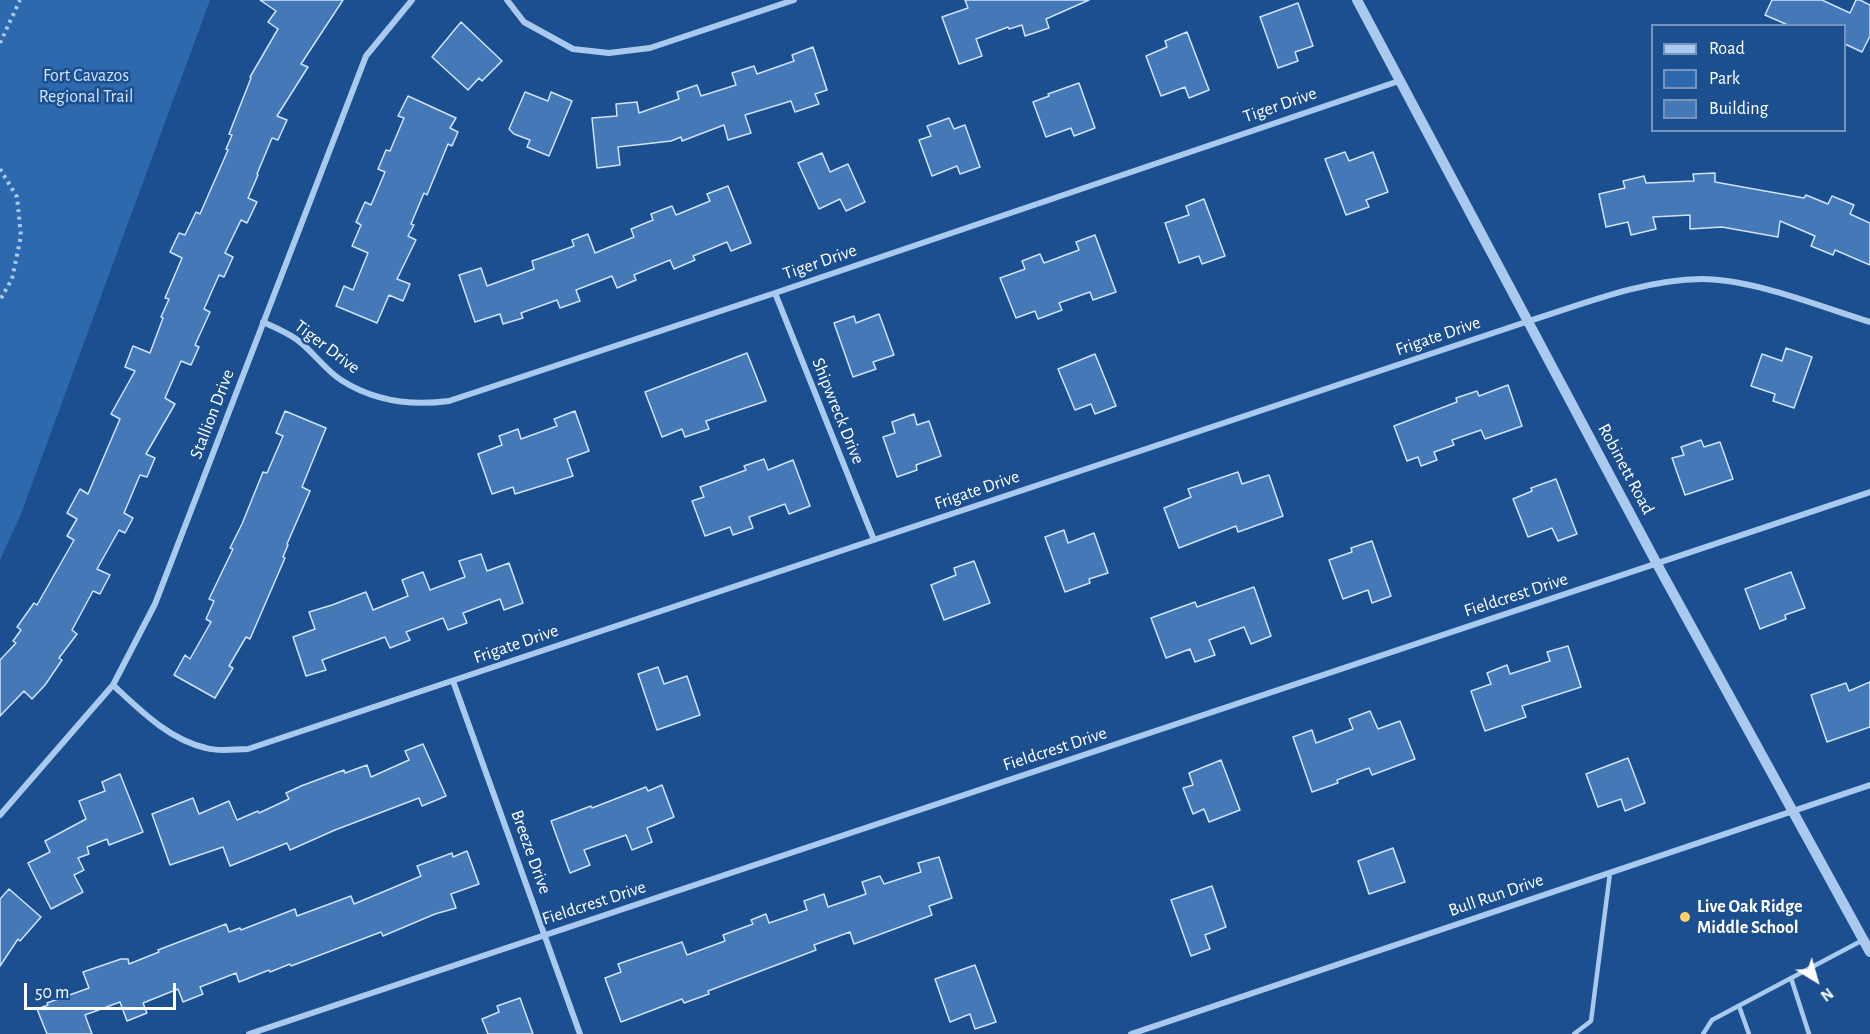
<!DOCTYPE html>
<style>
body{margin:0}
#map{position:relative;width:1870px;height:1034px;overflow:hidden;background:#1b4f8f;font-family:"Alegreya Sans",sans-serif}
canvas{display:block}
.legend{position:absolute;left:1651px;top:24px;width:195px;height:108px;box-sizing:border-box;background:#1b4f8f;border:2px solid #7695bc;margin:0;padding:8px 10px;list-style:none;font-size:18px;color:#fff}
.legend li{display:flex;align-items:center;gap:12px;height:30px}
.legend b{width:30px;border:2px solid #7695bc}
.north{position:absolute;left:1786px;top:950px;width:60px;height:60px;-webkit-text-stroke:4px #1b4f8f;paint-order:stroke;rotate:143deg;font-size:16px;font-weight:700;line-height:24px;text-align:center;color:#fff}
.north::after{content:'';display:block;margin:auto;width:21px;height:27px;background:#fff;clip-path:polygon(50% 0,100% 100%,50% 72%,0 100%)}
.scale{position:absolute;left:24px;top:983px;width:152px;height:27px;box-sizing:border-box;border:3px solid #fff;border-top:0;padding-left:8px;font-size:18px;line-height:21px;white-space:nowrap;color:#fff;-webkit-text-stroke:4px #1b4f8f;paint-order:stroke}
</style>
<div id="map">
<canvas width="1870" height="1034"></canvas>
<ul class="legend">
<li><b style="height:8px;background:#a9c9ee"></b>Road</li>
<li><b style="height:16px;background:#2e69ad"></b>Park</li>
<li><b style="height:16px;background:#4478b7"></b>Building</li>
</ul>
<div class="north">N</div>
<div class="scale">50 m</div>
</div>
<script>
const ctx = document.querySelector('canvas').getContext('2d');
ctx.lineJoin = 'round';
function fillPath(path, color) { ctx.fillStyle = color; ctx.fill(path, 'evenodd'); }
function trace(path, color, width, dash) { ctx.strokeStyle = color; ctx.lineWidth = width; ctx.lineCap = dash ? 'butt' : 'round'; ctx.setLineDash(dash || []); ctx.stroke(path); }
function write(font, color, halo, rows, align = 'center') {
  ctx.font = font + ' "Alegreya Sans",sans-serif'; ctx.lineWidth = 5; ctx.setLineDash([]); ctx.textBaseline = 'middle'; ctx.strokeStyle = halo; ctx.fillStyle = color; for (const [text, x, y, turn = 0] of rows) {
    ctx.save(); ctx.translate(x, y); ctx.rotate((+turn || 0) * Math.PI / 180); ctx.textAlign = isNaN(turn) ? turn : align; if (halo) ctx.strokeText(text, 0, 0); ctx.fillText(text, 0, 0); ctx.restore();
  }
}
fillPath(new Path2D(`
 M0,0H210L21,514L0,560Z`), '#2e69ad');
const building = new Path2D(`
 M260,0H343L301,64L308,67L277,116L287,120L278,140L272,138L257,174L258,175L248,198L257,202L247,223L241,220L225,253L233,257L224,277L219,275L204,309L210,312L195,345L199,347L191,365L181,361L165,398L175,404L146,454L155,458L147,477L140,475L124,513L133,518L125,533L119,530L97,569L110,575L100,594L93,591L72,630L77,634L59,658L62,660L45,685L32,699L24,691L0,716V660L16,643L13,641L21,630L17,627L34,603L37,605L74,540L67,536L77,519L67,513L80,489L88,494L120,419L111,414L135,371L125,367L133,346L150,353L163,318L161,317L169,299L165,298L182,258L170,252L179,233L185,235L196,212L200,214L228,150L226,149L232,135L229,134L251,78L250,77L278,29L268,22L276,11Z
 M965,0H1089L1046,19L1049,28L1025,36L1022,25L1009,29L1008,27L976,39L982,56L959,64L942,17L968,8Z
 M1772,0H1822L1850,13L1856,0H1860L1870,5V36L1862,52L1845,44V26H1790L1765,15Z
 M1298,3L1313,46L1295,52L1298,61L1278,68L1260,17Z
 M461,22L502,61L482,81L479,78L468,90L432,57Z
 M1187,32L1209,90L1189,98L1185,87L1161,96L1146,56L1167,47L1165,41Z
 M813,47L827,90L815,94L819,104L795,112L791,101L745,115L751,133L728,140L724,125L682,141L681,137L671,141L618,147L620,165L597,168L592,118L617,116L616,104L637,102L639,113L679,99L677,92L697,85L701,96L736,85L732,73L754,66L757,74L794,61L792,55Z
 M1079,83L1095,128L1074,136L1071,128L1046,137L1033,102L1049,96L1048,94Z
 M525,92L548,101L551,92L572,101L549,156L527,147L530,140L514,134L509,129Z
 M408,96L456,118L450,128L458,132L452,146L448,144L427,195L424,193L411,224L414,225L408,236L416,240L397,279L410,284L403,301L389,295L377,323L336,306L344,286L353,290L368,253L352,246L361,225L356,222L365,202L371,205L385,172L378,169L386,150L390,151L404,118L398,116Z
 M949,118L954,129L965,125L980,167L960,174L957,166L932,176L919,140L931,136L927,126Z
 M1345,152L1349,161L1373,152L1388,192L1366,200L1369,207L1346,215L1325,159Z
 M822,153L830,172L848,164L865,202L846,211L840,199L819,209L798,163Z
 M1715,173V182L1804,198L1806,195L1828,204L1832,196L1854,205L1850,214L1870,223V265L1835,250L1833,255L1811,246L1815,236L1780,221L1778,237L1722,227L1690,229V215L1653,217L1656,229L1631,235L1628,222L1606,227L1599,194L1625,188L1623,181L1644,176L1646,183L1694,181L1693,174Z
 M728,186L751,243L731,251L727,242L693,256L695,260L674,269L670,260L634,275L636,280L617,288L612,276L576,290L580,301L560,308L557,300L521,313L523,318L503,324L500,314L475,322L459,275L481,268L487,286L534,269L532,261L574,246L572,240L588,234L595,253L634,237L631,229L653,220L651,214L672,206L676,215L710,201L707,194Z
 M1204,199L1225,256L1202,264L1199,256L1179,263L1165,223L1189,215L1186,206Z
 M1095,235L1116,292L1093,300L1090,292L1059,303L1062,310L1038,319L1035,311L1016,318L1000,278L1025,269L1022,261L1040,254L1044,263L1079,250L1076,242Z
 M879,314L894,355L873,362L876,369L853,377L834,323L854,316L856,323Z
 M1786,348L1812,357L1794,408L1773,401L1775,394L1751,386L1762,354L1782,361Z
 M747,353L766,401L706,421L709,429L685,437L682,429L662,437L645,392Z
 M1095,354L1116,406L1095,414L1091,404L1075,410L1058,369Z
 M1508,385L1522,426L1485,439L1481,430L1452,440L1454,445L1434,452L1437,460L1421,466L1418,457L1407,461L1394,426L1457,402L1456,398L1477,391L1479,396Z
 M285,411L326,428L302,487L310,491L287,544L288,545L283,557L285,558L250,639L246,637L229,666L233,668L215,698L174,675L185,655L190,659L211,622L206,619L214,601L209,599L233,549L230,548L242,524L263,472L267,473L283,436L276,433Z
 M575,411L589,451L567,459L573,476L515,494L513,487L492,494L478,454L502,445L499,436L518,429L521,439L557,426L554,419Z
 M914,414L917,425L929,421L941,456L916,465L917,470L897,477L883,437L895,433L892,422Z
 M1701,440L1704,447L1720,442L1733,479L1685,495L1672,458L1684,455L1681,447Z
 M764,459L768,470L793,460L810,506L789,514L785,504L749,517L753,528L733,535L730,527L705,536L692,501L704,497L700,487L746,470L744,466Z
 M1238,472L1242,484L1269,475L1283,516L1238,532L1236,526L1179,548L1164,508L1191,497L1188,489Z
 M1556,479L1577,534L1558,541L1552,528L1528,537L1513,499L1532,491L1531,488Z
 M1064,530L1068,543L1094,533L1108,573L1089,579L1090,583L1065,592L1045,537Z
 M1372,541L1391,596L1372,603L1368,590L1343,599L1329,560L1352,552L1351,548Z
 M481,554L487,571L509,563L523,603L504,610L500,599L463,613L467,623L448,630L443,618L406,632L410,640L390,648L385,637L322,660L326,670L306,676L293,637L315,629L309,612L332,605L366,592L373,610L408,596L402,580L423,572L430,590L465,577L459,561Z
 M974,561L990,603L944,620L931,585L956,575L954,568Z
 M1791,572L1805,608L1785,615L1786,619L1760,629L1745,589Z
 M1254,587L1271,636L1251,644L1244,627L1209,640L1215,655L1195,662L1190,649L1166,658L1151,618L1195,602L1197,607Z
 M1568,646L1581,687L1522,706L1526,717L1485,731L1471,691L1491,684L1487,673L1507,665L1510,674L1550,661L1547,652Z
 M658,667L664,684L687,676L700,715L657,730L638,674Z
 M1870,682V727L1827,742L1811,695L1846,683L1849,691Z
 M1370,711L1378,729L1400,721L1415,759L1372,775L1369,768L1337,780L1338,783L1312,792L1293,737L1312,730L1316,743L1353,729L1349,719Z
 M423,744L446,796L422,806L419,798L335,830L290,850L287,843L230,866L223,847L170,865L152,814L193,798L199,814L229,801L237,820L258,811L259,813L289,799L286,793L301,786L344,770L345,773L367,765L371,777L409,760L405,751Z
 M1628,758L1645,803L1625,811L1621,799L1598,807L1586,774Z
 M1221,760L1240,810L1209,822L1204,809L1193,814L1183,788L1193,785L1189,773Z
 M120,774L143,832L109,845L107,839L87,847L89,854L78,858L84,870L74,875L83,892L51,909L28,863L50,852L45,841L86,819L79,801L105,791L102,782Z
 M662,785L674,817L647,828L652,842L632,850L626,835L584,850L590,865L570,873L551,821L591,806L592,808L646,787L648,791Z
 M1393,848L1405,882L1369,894L1358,861Z
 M467,851L479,884L451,894L456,908L435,914L383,936L381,932L291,966L290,964L270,972L269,970L239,982L236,973L200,987L203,994L183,1002L178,989L143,1003L147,1013L127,1021L120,1002L85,1015L92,1034H47L37,1009L48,1005L47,1003L89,988L83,972L121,959H128L129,964L159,952L158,950L226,924L229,932L240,928L241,930L295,909L297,916L351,896L354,904L421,876L417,866L452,853L453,857Z
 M939,857L952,898L929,906L932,915L854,944L850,932L814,945L816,950L708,991L709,994L684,1003L682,999L621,1022L605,978L621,972L618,964L682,942L687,955L725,941L723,935L753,924L751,920L766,914L769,923L807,910L804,901L824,894L828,907L866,894L862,882L880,876L884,884L921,872L918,863Z
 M1212,886L1226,927L1205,935L1210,949L1191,956L1171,900Z
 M9,889L41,917L20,941L18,939L0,966V899Z
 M975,965L996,1022L975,1029L970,1014L950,1022L935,979Z
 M520,998L533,1034H488L482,1019L499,1012L497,1006Z`);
fillPath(building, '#4478b7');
trace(building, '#cfe3fa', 1.5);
trace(new Path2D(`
 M0,43L20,0
 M0,169L17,197L21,236L12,279L0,300`), '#a9c9ee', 4, [3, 4.5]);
trace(new Path2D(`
 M1791,978L1809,1034
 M1739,1006L1749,1034
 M1574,1034L1591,1021L1610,873
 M1703,1034L1712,1020L1863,940`), '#a9c9ee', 4.5);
trace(new Path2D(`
 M507,0L524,22L573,49L609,53L650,48L794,0
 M775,293L874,540
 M263,322C274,327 286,332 296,339C313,351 324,369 341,380C374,401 412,406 449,401L775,293L1399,81
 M453,681L580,1034
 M113,685C140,710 168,739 206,748C219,752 235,749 248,749L1529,321C1586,303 1642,280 1702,279C1753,279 1821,307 1870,322
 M0,815L113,685L155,604L366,56L412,0
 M249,1034L1870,492
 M1131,1034L1870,785`), '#a9c9ee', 6);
trace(new Path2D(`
 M1357,0L1657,564L1870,952`), '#a9c9ee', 10);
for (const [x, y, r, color] of [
 [1685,917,6,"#ffd166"]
]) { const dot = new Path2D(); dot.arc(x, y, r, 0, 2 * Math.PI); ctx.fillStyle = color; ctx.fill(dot); trace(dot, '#1b4f8f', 2); }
write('18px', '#cfe3fa', '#1b4f8f', [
 ["Fort Cavazos",86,76],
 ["Regional Trail",86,97]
]);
write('18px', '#fff', '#1b4f8f', [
 ["Tiger Drive",1280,105,-19],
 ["Tiger Drive",820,262,-19],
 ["Frigate Drive",1438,336,-19],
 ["Tiger Drive",327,347,37],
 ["Shipwreck Drive",838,411,68],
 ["Stallion Drive",212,414,-69],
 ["Robinett Road",1626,469,62],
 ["Frigate Drive",977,490,-19],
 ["Fieldcrest Drive",1516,595,-18],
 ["Frigate Drive",516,644,-19],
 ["Fieldcrest Drive",1055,749,-18],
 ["Breeze Drive",531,852,70],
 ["Bull Run Drive",1496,895,-19],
 ["Fieldcrest Drive",594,903,-18]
]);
write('bold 18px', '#fff', '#1b4f8f', [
 ["Live Oak Ridge",1697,907],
 ["Middle School",1697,928]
], 'left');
</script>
